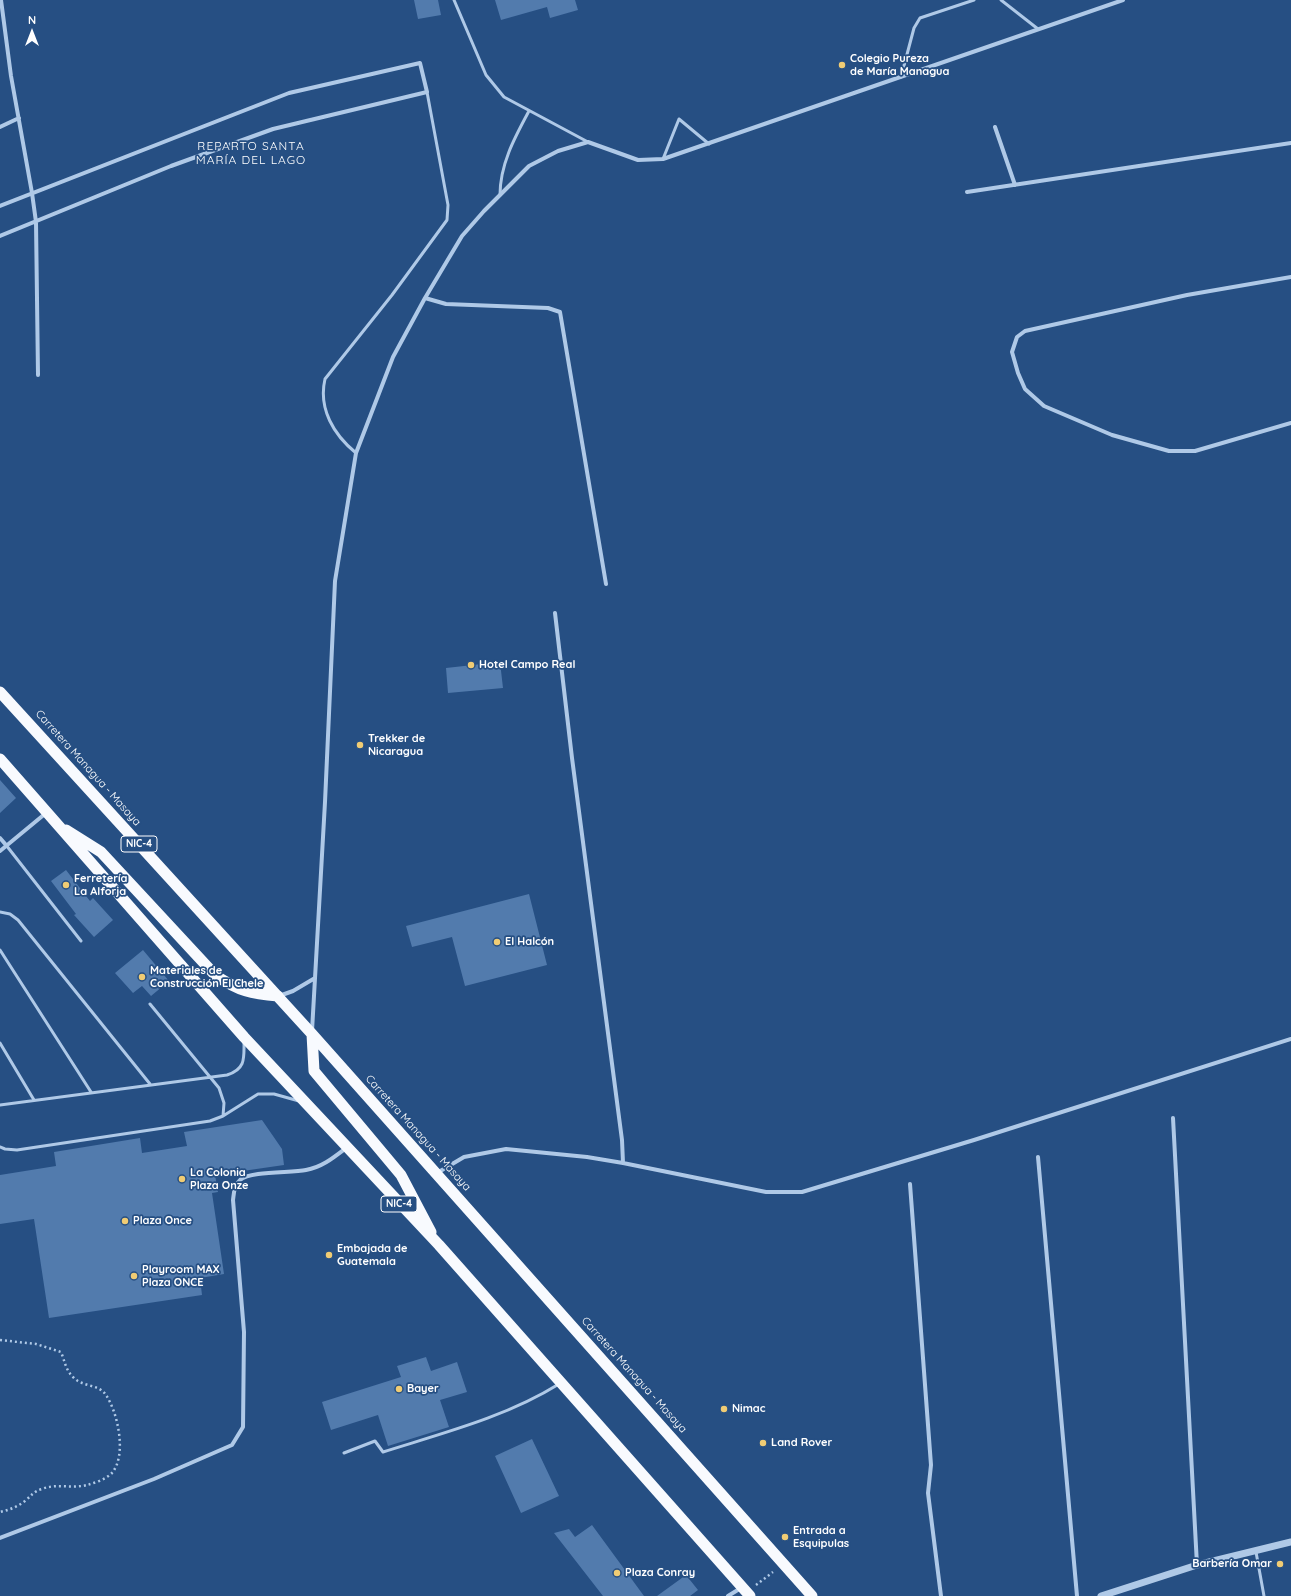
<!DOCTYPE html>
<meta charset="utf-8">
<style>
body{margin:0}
#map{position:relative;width:1291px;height:1596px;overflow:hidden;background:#264f83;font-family:Quicksand,sans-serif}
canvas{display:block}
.north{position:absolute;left:12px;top:12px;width:40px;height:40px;-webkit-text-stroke:3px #264f83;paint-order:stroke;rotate:0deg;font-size:11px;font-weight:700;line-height:16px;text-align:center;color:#fff}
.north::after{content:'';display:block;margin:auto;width:14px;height:18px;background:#fff;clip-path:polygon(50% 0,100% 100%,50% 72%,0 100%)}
</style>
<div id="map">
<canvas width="1291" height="1596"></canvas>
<div class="north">N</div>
</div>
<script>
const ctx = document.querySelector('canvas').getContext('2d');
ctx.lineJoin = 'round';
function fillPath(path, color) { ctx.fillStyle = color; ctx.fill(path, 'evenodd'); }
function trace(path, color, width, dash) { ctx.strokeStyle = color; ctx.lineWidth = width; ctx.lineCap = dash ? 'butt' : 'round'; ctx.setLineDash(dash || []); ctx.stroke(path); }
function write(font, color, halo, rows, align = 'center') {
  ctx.font = font + ' Quicksand,sans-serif'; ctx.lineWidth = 3.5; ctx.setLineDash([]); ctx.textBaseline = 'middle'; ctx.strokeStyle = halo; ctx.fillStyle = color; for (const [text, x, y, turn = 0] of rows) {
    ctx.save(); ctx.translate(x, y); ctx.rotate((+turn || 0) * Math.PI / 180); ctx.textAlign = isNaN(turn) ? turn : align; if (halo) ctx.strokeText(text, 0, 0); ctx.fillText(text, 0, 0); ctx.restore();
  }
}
fillPath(new Path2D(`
 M414,0H438L441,15L418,19Z
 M495,0H575L578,10L550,18L547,7L501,20Z
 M500,662L503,688L448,693L446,668Z
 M0,780L16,798L0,813Z
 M66,870L90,901L93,898L113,920L94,937L74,915L76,914L51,881Z
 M529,894L547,965L465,986L452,937L412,947L406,926Z
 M143,950L169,981L151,996L142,986L133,993L115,973Z
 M262,1120L282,1149L284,1165L215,1175L218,1192L212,1193L224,1274L200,1278L202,1295L49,1318L34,1219L0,1224V1175L56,1166L54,1152L140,1138L142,1153L187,1146L184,1132Z
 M426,1357L431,1371L457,1362L467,1392L440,1400L449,1427L388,1446L378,1415L331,1430L322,1402L401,1377L397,1366Z
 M532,1439L559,1496L521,1513L495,1456Z
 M592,1525L644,1596H603L554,1533L569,1529L575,1537Z
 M686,1575L698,1590L690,1596H657Z`), '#527bad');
trace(new Path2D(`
 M0,1340L36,1344L61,1352C65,1362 66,1371 74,1378C83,1387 99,1384 106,1395C118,1413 127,1455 112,1473C106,1479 95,1483 87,1485C72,1489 56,1483 42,1489C34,1491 31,1496 25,1501C17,1507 9,1510 0,1512
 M756,1585L773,1572`), '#afc9e7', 2.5, [2, 3]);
trace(new Path2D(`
 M454,0L486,75L504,97L588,142
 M1001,0L1038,29
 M901,77L914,28L920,18L974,0
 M663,159L679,119L709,144
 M500,195C500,164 515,137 529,111
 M356,453C334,435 318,409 325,379L392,295L447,220L448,205L427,92
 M6,845L81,941
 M0,912L10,914L18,920L150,1084
 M0,950L91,1092
 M150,1004L219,1088L224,1103L223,1116
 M0,1043L34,1100
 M0,1105L227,1075C246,1069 244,1058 244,1041
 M0,1147L5,1149L17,1150L210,1121L223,1116L258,1094H274L299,1101
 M344,1453L375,1441L383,1452C443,1433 506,1417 559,1384
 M1256,1552L1264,1596`), '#afc9e7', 3);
trace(new Path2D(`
 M1,0L11,76L32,193L36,222L38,375
 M0,127L19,118
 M995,127L1015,185
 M967,192L1291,143
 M0,206L289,93L420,63L427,92L273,129L171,166L0,236
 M1291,277L1187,295L1025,331L1017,337L1012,352L1018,373L1025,389L1044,406L1112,435L1169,451H1195L1291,423
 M425,298L446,304L548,308L560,312L606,584
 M555,613L572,758L622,1140L623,1163
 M0,838L6,845
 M0,851L46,813
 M279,996L293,991L315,978
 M312,1031L325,802L335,581L356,453L393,357L425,298L462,236L484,211L529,166L558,151L588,142L638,160L663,159L1123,0
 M1173,1118L1197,1565
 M1038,1157L1077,1596
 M437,1173L464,1157L506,1149L587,1157L623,1163L766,1192H802L974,1140L1291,1039
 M910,1184L931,1465L928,1493L941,1596
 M0,1538L154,1479L232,1445L243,1427L244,1332L233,1200C234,1193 234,1185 240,1180C250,1171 291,1173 306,1170C322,1167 333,1158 346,1148
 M728,1596L741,1588`), '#afc9e7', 4);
trace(new Path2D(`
 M1101,1596L1197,1565L1291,1542`), '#afc9e7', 7);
trace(new Path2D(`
 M0,692L312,1034L812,1596
 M0,759L244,1037L439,1245L750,1596
 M66,830L101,852L216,976C240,991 250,994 278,996
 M312,1034L314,1071L401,1175L431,1232`), '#f8fafe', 11);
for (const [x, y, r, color] of [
 [842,65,4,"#f0cc74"],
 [471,665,4,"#f0cc74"],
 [360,745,4,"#f0cc74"],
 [66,885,4,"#f0cc74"],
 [497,942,4,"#f0cc74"],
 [142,977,4,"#f0cc74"],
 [182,1179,4,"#f0cc74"],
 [125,1221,4,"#f0cc74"],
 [329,1255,4,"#f0cc74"],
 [134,1276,4,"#f0cc74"],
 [399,1389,4,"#f0cc74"],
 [724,1409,4,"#f0cc74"],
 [763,1443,4,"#f0cc74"],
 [785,1537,4,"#f0cc74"],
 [1280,1564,4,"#f0cc74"],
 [617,1573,4,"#f0cc74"]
]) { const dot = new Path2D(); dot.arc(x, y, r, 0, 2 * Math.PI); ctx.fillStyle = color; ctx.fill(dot); trace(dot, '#264f83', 1.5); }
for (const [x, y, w] of [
 [139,844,36],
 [399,1204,36]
]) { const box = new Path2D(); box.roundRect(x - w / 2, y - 8, w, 16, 3); ctx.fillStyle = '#264f83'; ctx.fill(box); trace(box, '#fff', 1); }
write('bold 10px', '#fff', null, [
 ["NIC-4",139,844],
 ["NIC-4",399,1204]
]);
write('bold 11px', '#fff', '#264f83', [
 ["Colegio Pureza",850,59],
 ["de María Managua",850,72],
 ["Hotel Campo Real",479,665],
 ["Trekker de",368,739],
 ["Nicaragua",368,752],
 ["Ferretería",74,879],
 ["La Alforja",74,892],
 ["El Halcón",505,942],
 ["Materiales de",150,971],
 ["Construcción El Chele",150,984],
 ["La Colonia",190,1173],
 ["Plaza Onze",190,1186],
 ["Plaza Once",133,1221],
 ["Embajada de",337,1249],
 ["Guatemala",337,1262],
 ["Playroom MAX",142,1270],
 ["Plaza ONCE",142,1283],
 ["Bayer",407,1389],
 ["Nimac",732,1409],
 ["Land Rover",771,1443],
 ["Entrada a",793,1531],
 ["Esquipulas",793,1544],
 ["Barbería Omar",1272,1564,"right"],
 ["Plaza Conray",625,1573]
], 'left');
write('11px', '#fff', '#264f83', [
 ["Carretera Managua - Masaya",88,768,48],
 ["Carretera Managua - Masaya",418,1133,48],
 ["Carretera Managua - Masaya",634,1375,48]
]);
ctx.letterSpacing = '1px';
write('12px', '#fff', '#264f83', [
 ["REPARTO SANTA",251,146],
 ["MARÍA DEL LAGO",251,160]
]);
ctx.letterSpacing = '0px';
</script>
